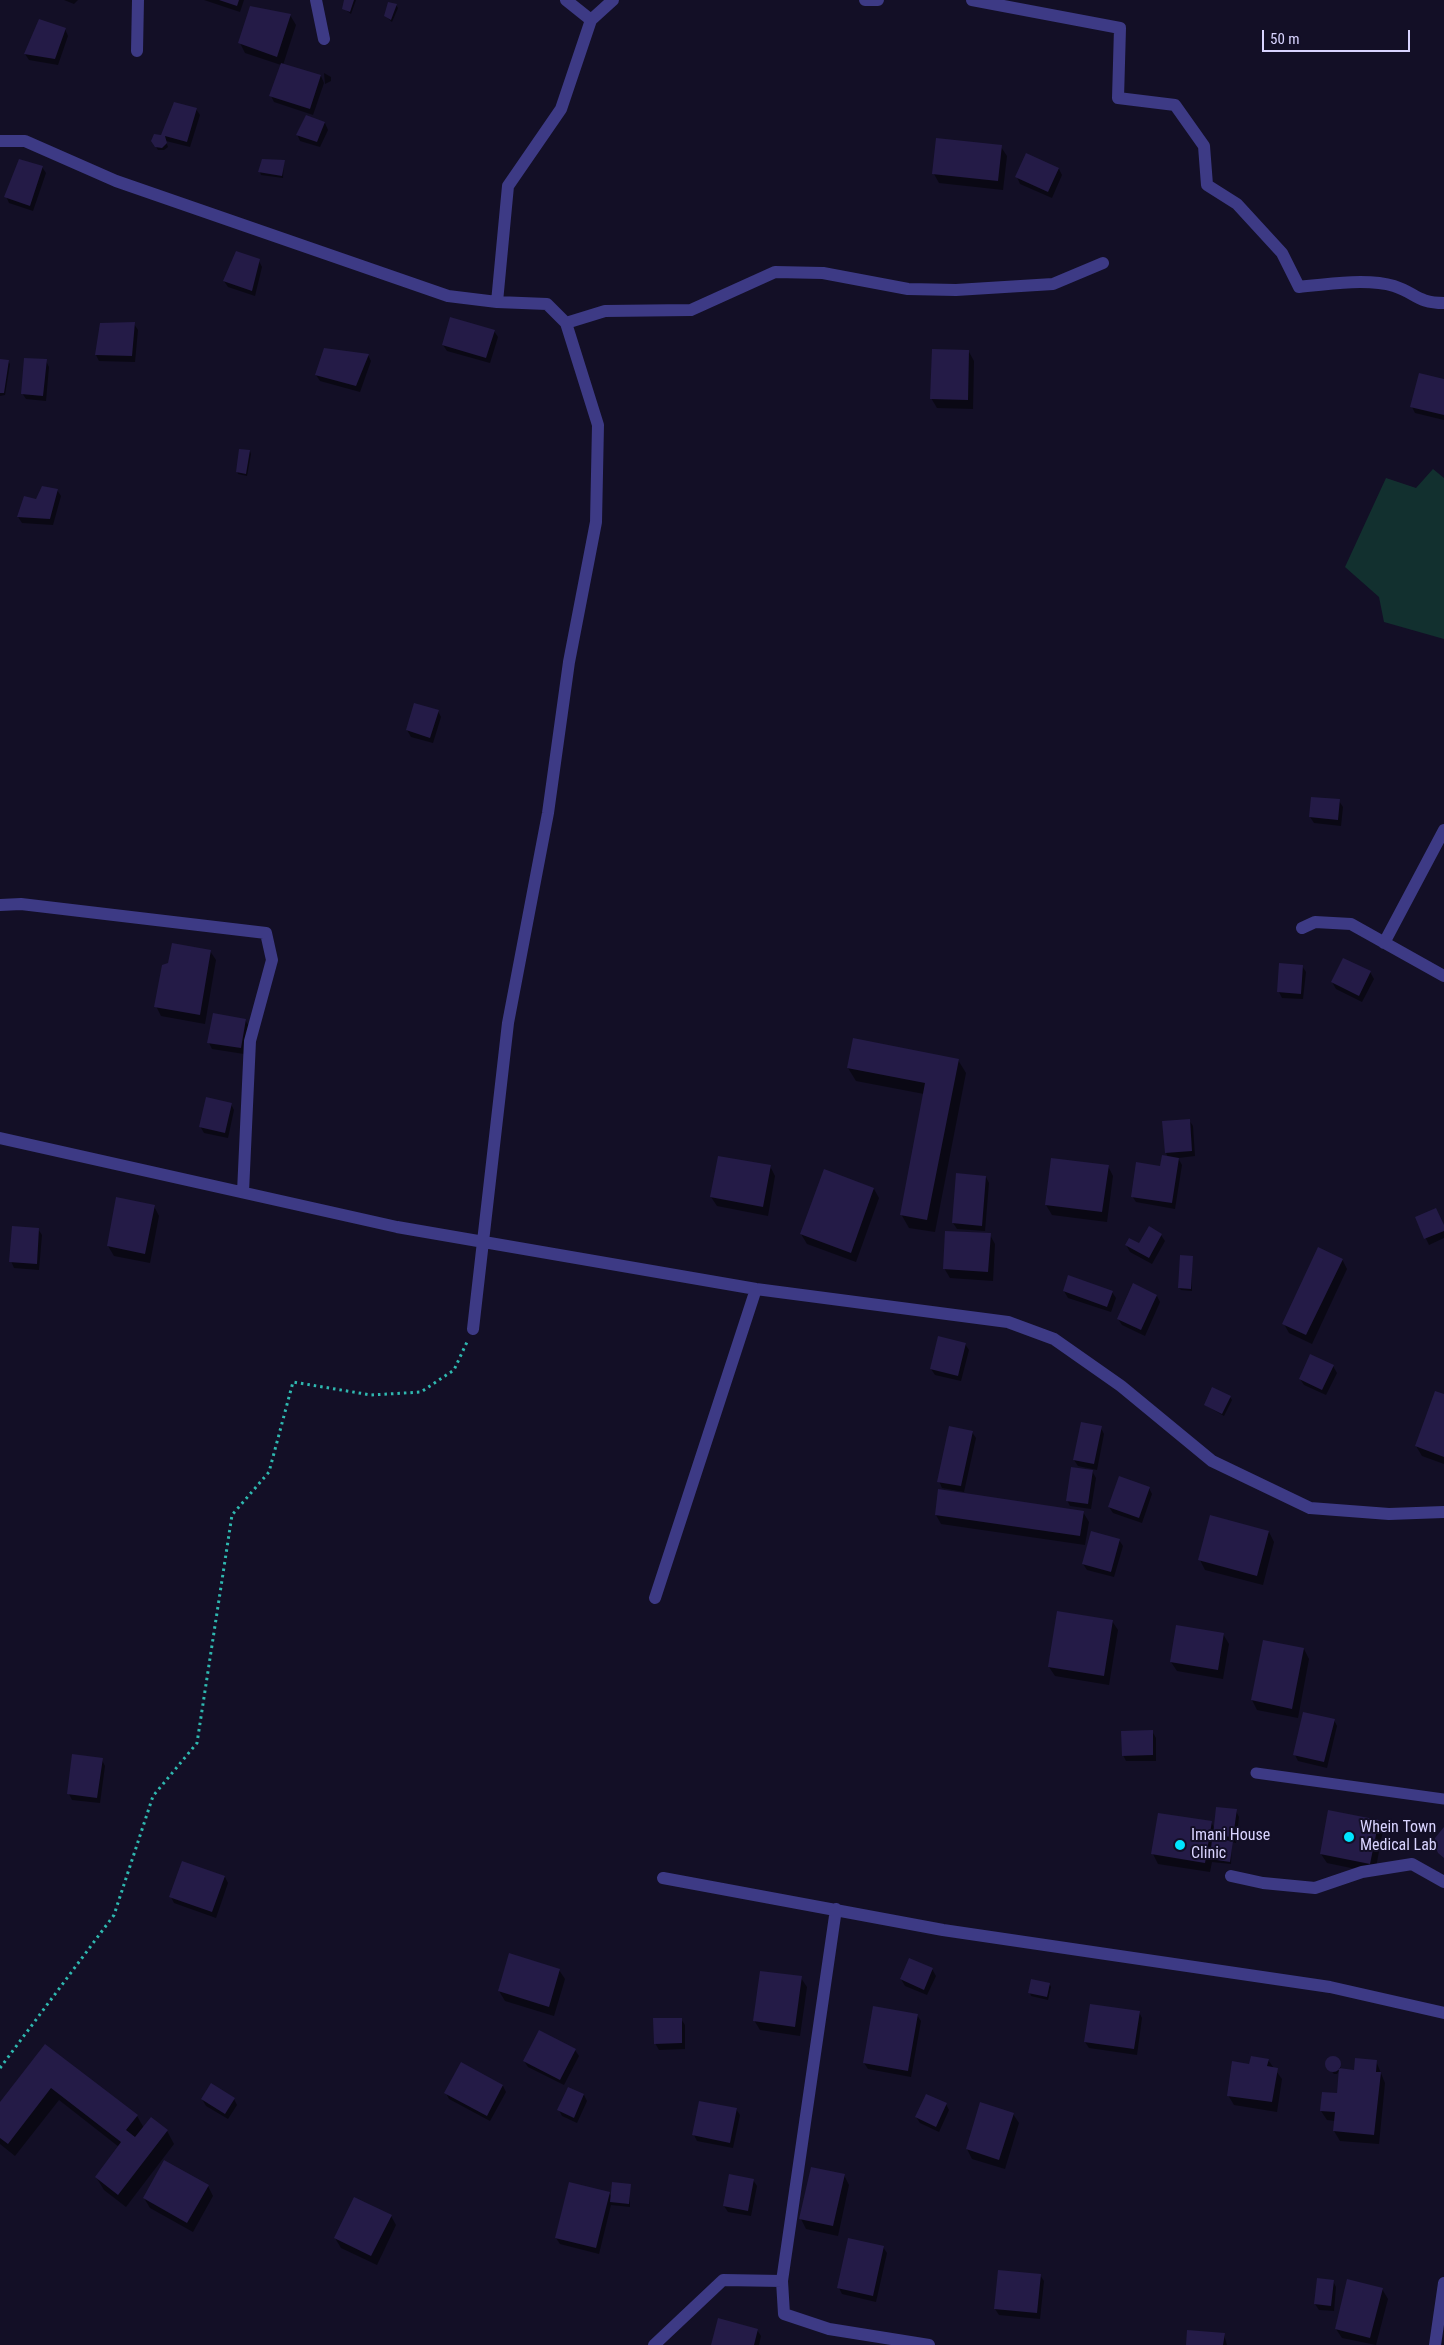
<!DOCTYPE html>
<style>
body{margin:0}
#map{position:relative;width:1444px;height:2345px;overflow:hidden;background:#130f26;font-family:"Roboto Condensed",sans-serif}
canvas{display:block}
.scale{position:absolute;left:1262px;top:30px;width:148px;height:22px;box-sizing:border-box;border:2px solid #d9d4ff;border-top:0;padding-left:6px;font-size:15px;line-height:18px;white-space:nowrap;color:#d9d4ff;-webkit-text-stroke:4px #130f26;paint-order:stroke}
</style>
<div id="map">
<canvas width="1444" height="2345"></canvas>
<div class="scale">50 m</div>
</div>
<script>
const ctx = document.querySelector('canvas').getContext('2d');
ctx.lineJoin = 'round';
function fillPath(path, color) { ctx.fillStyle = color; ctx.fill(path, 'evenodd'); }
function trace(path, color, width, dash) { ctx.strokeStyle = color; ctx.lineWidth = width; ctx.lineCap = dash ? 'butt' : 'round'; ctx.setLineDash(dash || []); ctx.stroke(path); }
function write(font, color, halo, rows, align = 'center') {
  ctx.font = font + ' "Roboto Condensed",sans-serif'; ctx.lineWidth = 4; ctx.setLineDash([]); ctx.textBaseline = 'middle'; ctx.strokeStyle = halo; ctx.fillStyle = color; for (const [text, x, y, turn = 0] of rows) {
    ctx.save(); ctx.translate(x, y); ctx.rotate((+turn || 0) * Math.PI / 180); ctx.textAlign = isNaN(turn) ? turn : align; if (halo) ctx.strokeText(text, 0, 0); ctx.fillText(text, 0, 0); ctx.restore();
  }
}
fillPath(new Path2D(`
 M1433,469L1444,478V639L1384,622L1379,597L1345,567L1386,478L1416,488Z`), '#12302f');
fillPath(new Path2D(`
 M64,0H78L74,4Z
 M204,0H244L240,12Z
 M346,0H356L351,14L343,8Z
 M396,5L398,8L392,22L385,16Z
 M290,15L296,25L283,65L321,76L324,83L313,115L274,102L271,96L281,65L245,53L240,43Z
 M65,29L68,36L58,65L29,60L25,54Z
 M324,73L331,77V81L325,84Z
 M196,109L200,115L190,147L166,141L168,147L164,150H158L152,140L155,135L162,136Z
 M306,116L325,123L328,130L320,147L300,141L297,134Z
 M1001,147L1007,156L1003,190L939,183L934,174Z
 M284,161L283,178L261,175L260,172Z
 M42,167L46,173L33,211L9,203L6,196Z
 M1059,169L1062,175L1052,198L1020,184L1017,177Z
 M259,261L262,267L255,296L228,287L224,281Z
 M134,324L138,330L135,362L99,361L96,355Z
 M494,331L498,337L490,363L447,351L443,345Z
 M969,352L974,361L973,409L937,408L931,398Z
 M368,355L371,361L360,392L320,381L316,375Z
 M0,360L8,361L10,364L5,395L0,396Z
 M46,361L49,367L46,401L26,399L22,393Z
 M1444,380V420L1415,413L1412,407Z
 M250,451L251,454L247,476L238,474L237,471Z
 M57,490L61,496L53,525L22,523L18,517L37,500Z
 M438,711L441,717L433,743L411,737L407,730Z
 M1312,798L1339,801L1343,807L1341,826L1314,823L1310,817Z
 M210,951L216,960L205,1024L161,1016L156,1006Z
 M1302,966L1306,972L1303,999L1282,998L1279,992Z
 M1370,972L1374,979L1362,1002L1336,989L1332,982Z
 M245,1020L249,1026L244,1054L212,1049L209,1043Z
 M958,1060L966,1073L935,1232L909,1228L901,1214L924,1094L856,1081L848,1068Z
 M231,1104L234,1110L228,1138L204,1133L200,1126Z
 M1189,1120L1193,1126L1195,1156L1178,1158L1182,1165L1175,1209L1136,1202L1132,1196L1161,1167L1168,1157L1166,1153Z
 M770,1166L775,1176L768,1216L717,1206L711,1197Z
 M1108,1166L1113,1176L1107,1222L1052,1215L1046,1205Z
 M986,1177L989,1183L985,1231L957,1229L953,1223Z
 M874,1189L879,1198L856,1262L807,1244L801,1234Z
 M154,1206L159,1216L150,1263L114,1256L108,1246Z
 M1416,1218L1444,1226V1238L1429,1245Z
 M38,1229L42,1235L39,1270L14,1268L11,1261Z
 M990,1235L995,1244L993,1281L950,1278L944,1268Z
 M1161,1235L1165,1241L1152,1264L1130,1252L1126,1245H1140Z
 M1192,1257V1291L1181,1290L1179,1288Z
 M1342,1259L1347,1269L1312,1344L1289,1333L1284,1324Z
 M1069,1277L1112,1292L1116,1298L1111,1312L1068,1298L1064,1291Z
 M1157,1296L1160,1302L1145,1336L1122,1325L1118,1319Z
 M965,1344L969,1350L961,1381L935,1375L931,1369Z
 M1333,1366L1337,1373L1326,1395L1304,1385L1300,1379Z
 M1444,1396V1464L1422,1456L1416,1446Z
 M1230,1397L1232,1400L1224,1416L1205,1405Z
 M1101,1428L1104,1434L1097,1470L1078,1466L1074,1460Z
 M972,1432L976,1438L964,1492L942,1488L939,1481Z
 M1092,1471L1096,1478L1091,1509L1070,1506L1067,1500Z
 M1149,1488L1152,1494L1142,1523L1113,1513L1109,1507Z
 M1083,1512L1089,1522L1085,1545L941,1524L936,1515Z
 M1269,1532L1274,1542L1263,1585L1205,1570L1200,1560Z
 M1119,1540L1123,1546L1114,1577L1087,1570L1083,1564Z
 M1112,1621L1118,1630L1109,1685L1055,1676L1049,1667Z
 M1223,1634L1229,1644L1223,1679L1177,1671L1171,1662Z
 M1304,1649L1309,1659L1298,1718L1257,1710L1252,1700Z
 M1334,1720L1337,1726L1327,1768L1298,1761L1295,1755Z
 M1152,1731L1156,1738V1761H1126L1123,1755Z
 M102,1760L105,1766L100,1803L72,1800L69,1794Z
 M1236,1811L1239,1817L1236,1843L1232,1842L1231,1864L1212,1862L1210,1872L1158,1864L1153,1854L1211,1822L1215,1829Z
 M1378,1821L1383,1830L1375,1873L1327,1863L1321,1854Z
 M225,1877L228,1883L216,1918L174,1903L171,1897Z
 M932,1969L936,1976L927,1995L905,1986L901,1979Z
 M559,1970L565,1979L554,2016L505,2001L499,1991Z
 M801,1978L807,1987L800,2036L760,2030L754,2020Z
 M1050,1985L1051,1987L1048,2000L1031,1996L1030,1993Z
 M1139,2012L1142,2018L1137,2055L1089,2048L1085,2042Z
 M917,2015L921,2021L911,2077L868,2069L864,2063Z
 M681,2019L685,2025V2049L659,2050L655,2043Z
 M45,2046L137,2116L144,2128L167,2131L174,2144L126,2207L104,2190L96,2177L119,2147L59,2100L15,2156L0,2144V2104Z
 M575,2050L579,2056L564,2085L528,2067L524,2061Z
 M1331,2058H1335L1341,2068L1337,2074H1334L1326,2065Z
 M1268,2060L1282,2079L1277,2112L1234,2105L1228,2095L1250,2065Z
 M1376,2061L1385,2083L1379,2144L1340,2141L1334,2131L1335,2121L1327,2120L1321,2111Z
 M503,2086L506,2092L490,2121L449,2099L446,2093Z
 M569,2088L584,2095L587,2101L577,2123L562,2116L559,2110Z
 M202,2099H234L237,2105L228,2119L206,2106Z
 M946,2104L949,2110L939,2132L920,2123L916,2117Z
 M736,2109L740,2115L733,2148L697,2141L694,2135Z
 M1013,2114L1019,2123L1005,2169L972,2159L967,2149Z
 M844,2175L849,2185L838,2236L806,2229L801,2219Z
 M753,2180L757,2186L751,2216L728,2212L724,2206Z
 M630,2185V2207L611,2205L599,2254L560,2244L556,2238L609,2193L612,2197Z
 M208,2186L213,2196L193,2232L150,2208L144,2198Z
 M391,2216L396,2225L377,2265L341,2248L335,2238Z
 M883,2247L887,2253L876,2302L842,2294L839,2288Z
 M1040,2275L1044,2281L1040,2319L999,2315L995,2309Z
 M1333,2281L1336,2287L1334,2311L1319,2310L1315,2304Z
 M1382,2289L1388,2299L1376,2345L1342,2338L1336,2329Z
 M757,2330L761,2336L759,2345H712Z
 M1224,2335L1227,2345H1187Z`), '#0007');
fillPath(new Path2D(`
 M219,0H239L237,6Z
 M344,0H354L350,12L342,9Z
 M388,2L397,4L391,20L384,16Z
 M250,6L291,14L277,57L238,43Z
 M39,19L66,28L55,59L24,54Z
 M281,63L321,75L310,109L269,96Z
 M174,102L197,108L187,142L165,136L167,143L162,148L155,147L151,141L154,134L161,135Z
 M306,115L325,122L317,142L296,135Z
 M936,138L1002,145L998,181L932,174Z
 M1026,153L1059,168L1048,192L1015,177Z
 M19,159L43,166L30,206L4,197Z
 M262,159L285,160L282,176L258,172Z
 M236,251L260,259L252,291L223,281Z
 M450,317L495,330L486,358L442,345Z
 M135,322L132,356L95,355L100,323Z
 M324,348L369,354L356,386L315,375Z
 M932,349L969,350L968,400L930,399Z
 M24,358L47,359L43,396L21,394Z
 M0,359L9,360L4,393H0Z
 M1419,373L1444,379V415L1410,407Z
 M239,449L250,450L246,474L236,472Z
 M42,486L58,489L50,519L17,517L24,496L36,499Z
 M414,703L439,710L430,738L406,730Z
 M1311,797L1340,799L1338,820L1309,817Z
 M172,943L211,950L200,1015L154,1007L162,965L168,963Z
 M1343,958L1371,971L1359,996L1331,982Z
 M1279,963L1303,965L1301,994L1277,992Z
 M213,1013L246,1019L241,1048L207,1043Z
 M853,1038L959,1059L927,1220L900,1215L925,1083L847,1068Z
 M206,1097L232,1103L225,1133L199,1127Z
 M1190,1119L1192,1151L1165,1153L1162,1121Z
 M1162,1155L1179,1158L1172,1203L1131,1197L1136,1162L1160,1166Z
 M718,1156L771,1165L763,1207L710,1197Z
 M1051,1158L1109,1165L1102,1212L1045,1205Z
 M824,1169L874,1188L851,1253L800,1234Z
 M956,1173L986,1176L982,1226L952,1223Z
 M116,1197L155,1205L145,1254L107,1246Z
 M1436,1208L1444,1225V1231L1424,1239L1415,1217Z
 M12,1226L39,1228L37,1264L9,1262Z
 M1149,1226L1162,1234L1149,1258L1125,1245L1129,1238L1139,1243Z
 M945,1231L991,1233L988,1272L943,1269Z
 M1318,1247L1343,1259L1306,1335L1282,1324Z
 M1180,1255L1193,1256L1191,1289L1178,1288Z
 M1068,1275L1113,1291L1107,1307L1063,1291Z
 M1133,1283L1157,1295L1141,1330L1117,1319Z
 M938,1336L966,1343L958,1376L930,1369Z
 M1310,1354L1334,1365L1322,1390L1299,1379Z
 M1212,1387L1231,1396L1222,1414L1204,1405Z
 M1435,1391L1444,1394V1457L1415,1446Z
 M1081,1422L1102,1426L1094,1464L1073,1460Z
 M949,1426L973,1431L961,1486L937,1482Z
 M1071,1467L1093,1470L1088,1504L1066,1501Z
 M1119,1476L1150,1487L1139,1518L1108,1507Z
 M938,1489L1084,1511L1080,1536L935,1515Z
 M1210,1515L1269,1531L1257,1576L1198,1560Z
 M1091,1531L1120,1539L1111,1572L1082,1564Z
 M1057,1611L1113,1620L1104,1676L1048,1667Z
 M1176,1625L1224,1633L1218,1670L1170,1662Z
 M1263,1640L1304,1648L1292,1709L1251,1700Z
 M1303,1712L1335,1719L1324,1762L1293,1755Z
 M1153,1730V1755L1122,1756L1121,1731Z
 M72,1754L103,1758L97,1798L67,1794Z
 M1216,1807L1237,1809L1233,1837L1213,1835Z
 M1328,1810L1379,1820L1370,1864L1320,1854Z
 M1158,1813L1212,1821L1205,1863L1151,1854Z
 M1444,1827V1858L1438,1853L1435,1846V1838Z
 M1212,1839L1233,1841L1230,1862L1210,1859Z
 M182,1861L225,1876L212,1912L169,1897Z
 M509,1953L560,1969L549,2007L498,1991Z
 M909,1958L933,1968L924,1990L900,1979Z
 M760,1971L802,1976L795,2027L753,2021Z
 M1031,1979L1050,1983L1047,1997L1028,1993Z
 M1090,2004L1140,2011L1134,2049L1084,2042Z
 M873,2006L918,2014L908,2071L863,2063Z
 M653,2018H682V2043L654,2044Z
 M539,2030L576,2049L560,2080L523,2061Z
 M45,2044L138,2115L126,2130L135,2137L151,2117L168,2130L118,2195L95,2177L121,2142L51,2088L8,2144L0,2138V2102Z
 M1251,2056L1269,2059L1267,2066L1278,2068L1272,2102L1227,2096L1232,2061L1249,2064Z
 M1325 2064a8 8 0 1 1 16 0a8 8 0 1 1-16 0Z
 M1355,2058L1377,2060L1376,2072H1381L1374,2135L1333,2131L1335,2112L1320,2111L1322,2092L1337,2093L1339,2068L1354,2070Z
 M461,2062L503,2085L487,2116L444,2093Z
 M211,2083L235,2098L225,2114L201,2099Z
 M568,2087L584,2094L574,2118L557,2110Z
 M926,2094L947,2103L936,2127L915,2117Z
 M699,2101L737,2108L730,2143L692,2135Z
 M980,2102L1014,2113L999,2160L966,2149Z
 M164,2160L209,2185L187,2223L143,2198Z
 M811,2167L845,2174L833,2226L799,2219Z
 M729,2174L754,2179L748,2211L723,2206Z
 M569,2182L610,2192L596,2248L555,2238Z
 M612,2182L631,2184L629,2204L610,2202Z
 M354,2197L392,2215L371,2256L334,2238Z
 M848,2238L884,2246L873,2296L837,2288Z
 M998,2270L1041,2274L1037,2313L994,2309Z
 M1317,2278L1334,2280L1331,2306L1314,2304Z
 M1347,2279L1383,2288L1370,2338L1335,2329Z
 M718,2318L758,2329L754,2345H711Z
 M1187,2330L1225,2333L1223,2345H1186Z`), '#241b47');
trace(new Path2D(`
 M0,2068L114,1915L153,1796L197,1743L232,1515L269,1472L293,1382L371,1395L421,1392L454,1370L467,1342`), '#2fb8b0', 3, [2.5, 4]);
trace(new Path2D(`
 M1256,1773L1444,1799`), '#3d3a85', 11);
trace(new Path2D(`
 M316,0L324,39
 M566,0L591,20
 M865,0H878
 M972,0L1120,28L1118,98L1175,105L1204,146L1207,185L1237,204L1282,253L1299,287C1326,284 1368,278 1394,286C1416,293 1417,303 1444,303
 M137,51L138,0
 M0,141H25L116,181L448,296L497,302L547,304L566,323L598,425L596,522L569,662L548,813L508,1023L473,1329
 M497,302L508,186L561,109L591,20L613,0
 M566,323L605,311L691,310L775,272L823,273L908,289L956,290L1053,284L1103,263
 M0,905L21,904L266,933L272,960L250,1041L243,1192
 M1302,928L1315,922L1351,924L1444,976
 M1384,943L1444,830
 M0,1138L397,1227L756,1289L1008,1322L1054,1339L1121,1386L1212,1461L1310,1508L1389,1514L1444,1512
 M655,1598L756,1289
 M1231,1876L1263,1883L1315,1888L1362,1872L1412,1864L1444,1882
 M663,1878L943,1930L1330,1987L1444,2013
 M782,2281L836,1909
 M654,2345L723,2280L782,2281L784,2314L829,2329L929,2345
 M1435,2345L1444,2283`), '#3d3a85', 12);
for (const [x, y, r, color] of [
 [1349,1837,6,"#00e5ff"],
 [1180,1845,6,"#00e5ff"]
]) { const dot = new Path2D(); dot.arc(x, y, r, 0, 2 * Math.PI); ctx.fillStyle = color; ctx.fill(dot); trace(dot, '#130f26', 2); }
write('16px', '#d9d4ff', '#130f26', [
 ["Whein Town",1360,1828],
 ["Medical Lab",1360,1846],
 ["Imani House",1191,1836],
 ["Clinic",1191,1854]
], 'left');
</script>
